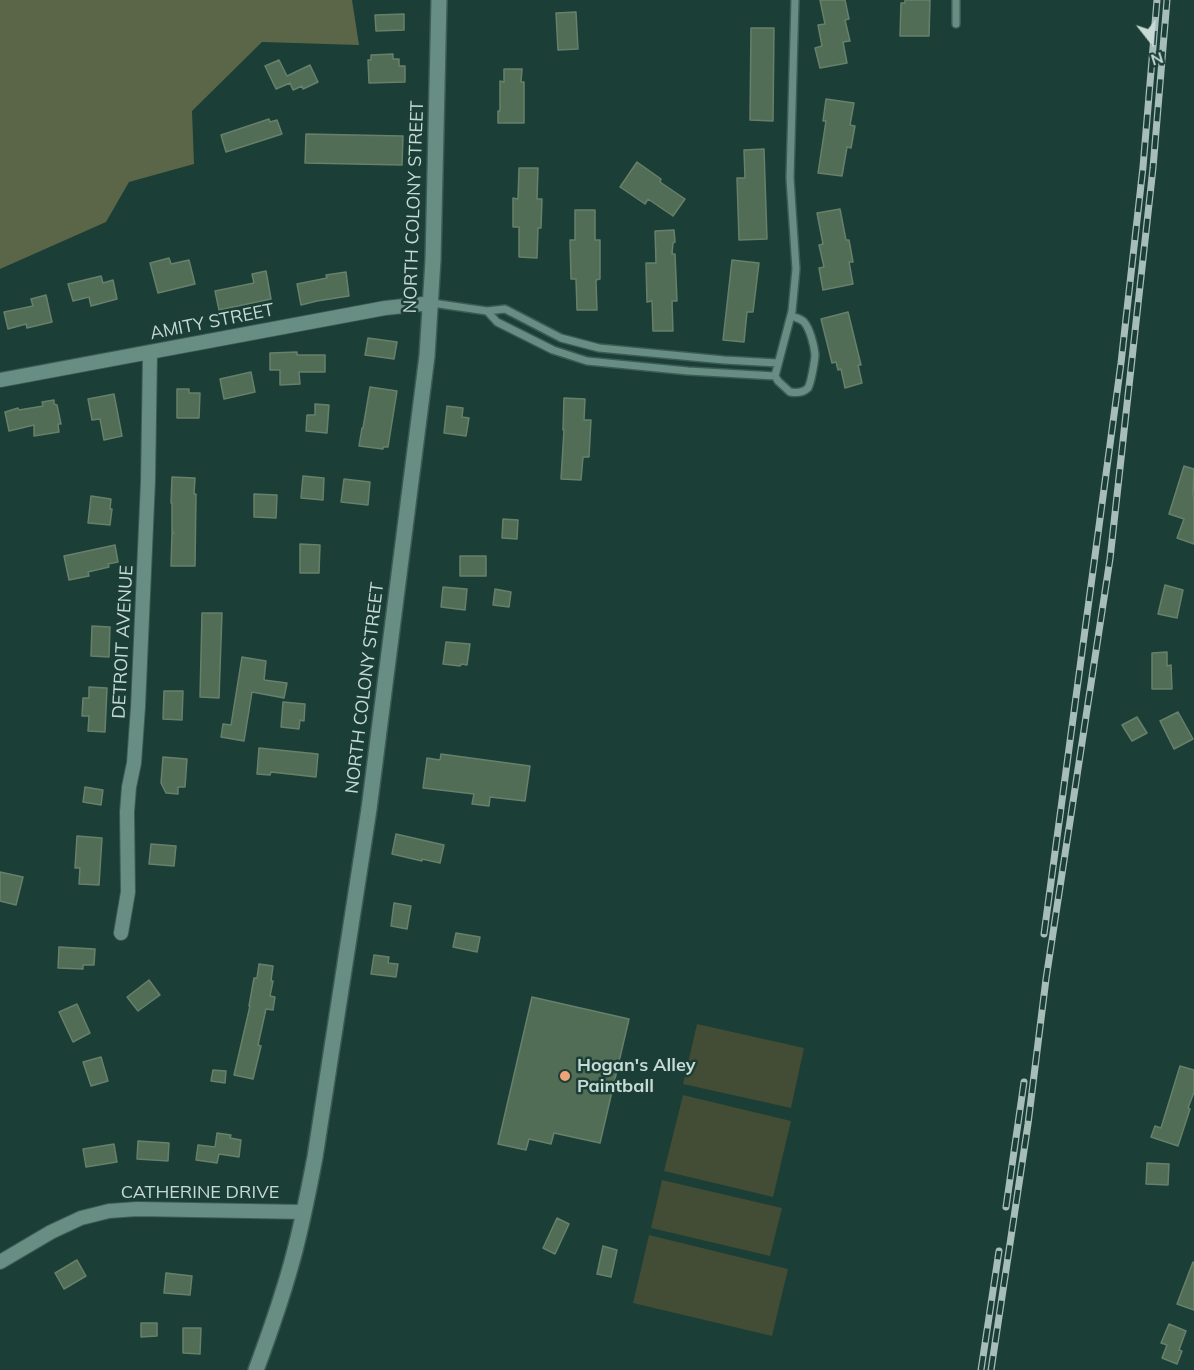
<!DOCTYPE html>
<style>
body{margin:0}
#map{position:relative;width:1194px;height:1370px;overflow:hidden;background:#1b3e36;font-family:Mulish,sans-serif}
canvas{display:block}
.north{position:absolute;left:1122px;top:12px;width:60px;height:60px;-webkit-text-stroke:4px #1b3e36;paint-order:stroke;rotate:163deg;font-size:16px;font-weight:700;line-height:24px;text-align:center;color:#c7dad4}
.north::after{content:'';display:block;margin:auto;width:21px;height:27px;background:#c7dad4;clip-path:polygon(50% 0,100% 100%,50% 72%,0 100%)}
</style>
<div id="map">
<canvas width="1194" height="1370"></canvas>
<div class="north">N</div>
</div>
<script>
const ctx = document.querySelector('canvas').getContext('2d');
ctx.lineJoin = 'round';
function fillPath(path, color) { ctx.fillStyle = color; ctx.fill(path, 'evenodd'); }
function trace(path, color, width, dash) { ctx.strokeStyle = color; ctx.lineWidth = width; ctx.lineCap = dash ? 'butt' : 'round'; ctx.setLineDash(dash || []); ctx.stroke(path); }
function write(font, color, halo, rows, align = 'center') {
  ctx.font = font + ' Mulish,sans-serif'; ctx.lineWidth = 5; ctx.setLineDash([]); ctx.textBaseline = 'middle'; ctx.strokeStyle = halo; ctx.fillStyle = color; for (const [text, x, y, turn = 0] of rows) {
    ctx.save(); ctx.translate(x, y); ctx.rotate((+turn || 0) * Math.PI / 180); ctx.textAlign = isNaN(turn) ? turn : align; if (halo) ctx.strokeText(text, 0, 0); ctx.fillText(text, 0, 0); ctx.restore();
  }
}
fillPath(new Path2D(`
 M697,1024L804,1048L791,1108L683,1084Z
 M683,1095L791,1121L773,1197L664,1171Z
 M662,1180L782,1208L770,1256L651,1228Z
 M649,1235L788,1269L772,1336L633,1303Z`), '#434c34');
fillPath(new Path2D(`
 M0,0H352L359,45L262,42L192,111L194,164L129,182L106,222L0,269Z`), '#5b6648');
const building = new Path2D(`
 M820,0H845L849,19L845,20L850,41L843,42L847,63L820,68L815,48L822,46L818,25L825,24Z
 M905,0H930L929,36H900L901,3H905Z
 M576,12L578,49L558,50L556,13Z
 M404,14V30L376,31L375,15Z
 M751,28H774L773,121L750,120Z
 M393,54V59H399V66H405V82L369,83L368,60H371V55Z
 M279,60L287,76L310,65L318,82L303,89L302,86L293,90L290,83L276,89L265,66Z
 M504,69H522L521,82H524V123H498V111H500V81L504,82Z
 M826,99L854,103L850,125L855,126L851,148L847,147L842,176L818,173L826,121H823Z
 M269,119L270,122L277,120L282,134L226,152L221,135Z
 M306,134L403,136L402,165L305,163Z
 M764,149L767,239L739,240L737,178H745L744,150Z
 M637,162L661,179L660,182L685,199L673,216L648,199L645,204L620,187Z
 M519,168H538L537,199H542L541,228H538L537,258L519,257V227H513V198L518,199Z
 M840,209L846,240H849L853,262H849L853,284L823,290L819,268L824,267L819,245L823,244L817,213Z
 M575,210H595V240H600V279L596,280L597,310H577L576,279H571L570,240H575Z
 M674,230L675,242L673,243L672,254H675L677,301H672L673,331H653L652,301L647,302L646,263H656L655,231Z
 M169,258L171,264L189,260L195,284L158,293L150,263Z
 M732,260L759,263L753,312H747L744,342L723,340Z
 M266,271L271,299L219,310L215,291L254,283L252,274Z
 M346,272L349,296L317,301L301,305L297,284L327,278L326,275Z
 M101,276L103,283L113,280L117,299L91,306L89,297L73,301L68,284Z
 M46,295L52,322L27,328L26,324L8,329L4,312L33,306L31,299Z
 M848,312L861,365H858L862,383L845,388L841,369L838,370L836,362L832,363L821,319Z
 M368,338L397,342L394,359L365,355Z
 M297,352V355H325V372H299L300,384L280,385V370H270V353Z
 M251,372L255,392L224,399L220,379Z
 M370,387L397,391L388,447H383V449L359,446L362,428H363Z
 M177,389H189V393H200L199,418H177Z
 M114,394L122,436L104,440L100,419L92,420L88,399Z
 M564,398L585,399L584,420H591L589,457H583L581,480L561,479L564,430H563Z
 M54,400V404L57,405L61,424H58L59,432L34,436V425L9,431L5,412L18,408L19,410L43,406L42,402Z
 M315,404L329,405L327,433L306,431L307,415H315Z
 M447,406L463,408L462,417L469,418L466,436L444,433Z
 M1184,466L1194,469L1193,496H1194V544L1177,538L1184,519L1169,514Z
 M303,476L324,478L323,500L301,498Z
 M172,477L195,478L194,494H196L195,566H171L172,533H174L172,532V503H171Z
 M344,479L370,482L368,505L341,502Z
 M254,494L277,495L276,518L254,517Z
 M91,496L111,499L110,509H112L110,525L88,523Z
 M503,519L518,520L517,539L502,538Z
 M300,544L320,545L319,573H300Z
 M115,545L118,562L108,564L109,567L88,572L89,576L69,580L64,556Z
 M460,556H486V576H460Z
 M1165,585L1183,590L1177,618L1158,614Z
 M443,587L467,589L465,610L441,607Z
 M495,589L511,592L509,607L493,605Z
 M202,613H222L219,698L200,697Z
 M92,626L110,627L109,657L91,656Z
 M446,642L470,644L467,665L462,664L460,666L443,664Z
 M1167,652V666L1171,665L1172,689H1152V653Z
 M242,657L266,661L264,680L287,683L284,698L252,692L244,741L221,737L223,724L231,725Z
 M89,687L107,688L105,732L88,731L89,716H82L83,698H89Z
 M164,691H183L182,720L163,719Z
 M283,702L305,704L304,721L300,720L299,729L281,727Z
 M1178,712L1193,739L1174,749L1160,721Z
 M1137,717L1147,733L1132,741L1122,725Z
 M259,748L318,754L316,777L271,772L270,775L257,774Z
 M441,754L530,766L525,801L490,797L489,806L472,804L474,794L423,788L427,758L440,760Z
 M163,757L187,759L185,787H178V794L166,793L161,783Z
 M85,787L103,790L101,805L83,802Z
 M396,834L444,845L440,863L422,859V861L392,854Z
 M77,836L102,838L99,885L79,884L80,868H75Z
 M151,844L176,846L174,866L149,864Z
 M0,872L23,877L16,905L0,901Z
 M394,903L411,906L407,929L391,926Z
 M456,933L480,937L477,952L453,947Z
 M59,947L95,949L94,965H83V969L58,968Z
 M374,955L389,957L388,963L398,964L396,977L371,974Z
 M259,964L273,966L271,981H273L270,996L275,997L273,1010L266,1009L258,1045L261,1046L253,1079L234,1075L250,1006H249L254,978H257Z
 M149,980L160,995L138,1011L127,997Z
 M532,997L629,1019L600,1143L554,1133L551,1144L529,1139L526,1150L498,1144Z
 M77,1004L90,1033L73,1042L59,1012Z
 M101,1057L108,1081L91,1086L83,1062Z
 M1180,1066L1194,1070V1092L1188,1108L1190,1109L1178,1146L1151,1137L1155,1126L1161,1128Z
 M213,1070L226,1071L225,1083L211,1081Z
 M217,1133L231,1135L230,1138L241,1140L239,1157L219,1154L217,1163L196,1160L198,1145L215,1147Z
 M138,1141L169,1143L168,1161L137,1159Z
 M114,1144L117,1162L86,1167L83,1149Z
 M1147,1163L1169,1164L1168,1185L1146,1184Z
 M557,1218L569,1224L555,1254L543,1248Z
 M603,1246L617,1250L611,1277L597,1274Z
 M77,1260L86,1276L64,1289L55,1273Z
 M1193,1262L1194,1263V1310L1177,1304Z
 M166,1273L192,1276L190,1295L164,1293Z
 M141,1323H157V1336L141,1337Z
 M1169,1324L1186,1331L1179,1350L1182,1351L1177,1364L1162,1358L1167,1345L1161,1343Z
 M183,1328H201L200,1354L183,1353Z`);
fillPath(building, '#516d56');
trace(building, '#67806b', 1.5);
const service = new Path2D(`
 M956,0V24
 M432,303L487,311
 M791,316C796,318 800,318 804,322C810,329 814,345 815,354C815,360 811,383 808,388C803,393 796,393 790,392L778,381L775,376L792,311L796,269L790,178L795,0
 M775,376L688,371L587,361L553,350L497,322L487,311L505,309L561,338L599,348L724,360L778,363`);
const minor = new Path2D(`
 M0,380L385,308L432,303
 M121,933L128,892L127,812L129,787L134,763L138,707L148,481L150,353
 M0,1262L51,1232L81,1218L109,1211L137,1209L304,1212`);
const secondary = new Path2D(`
 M256,1370C269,1335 281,1301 291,1265C301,1230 308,1194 315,1157L369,809L427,356L433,260L439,0`);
trace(service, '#3c5b54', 10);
trace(minor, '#3c5b54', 16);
trace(secondary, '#3c5b54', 18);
trace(service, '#688d82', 7);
trace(minor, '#688d82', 14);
trace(secondary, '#688d82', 15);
const rail = new Path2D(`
 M1044,934L1121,363L1143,167L1157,0
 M1006,1207L1024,1082
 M981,1370L999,1251
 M991,1370L1028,1124L1046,979L1110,559L1153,168L1167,0`);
trace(rail, '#a7bdb7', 7);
trace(rail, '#1b3e36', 4.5, [14]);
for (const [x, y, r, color] of [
 [565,1076,6,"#f0a279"]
]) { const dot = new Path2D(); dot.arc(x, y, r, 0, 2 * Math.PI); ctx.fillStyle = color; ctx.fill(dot); trace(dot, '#1b3e36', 2); }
write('18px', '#c7dad4', '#1b3e36', [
 ["NORTH COLONY STREET",414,207,-88],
 ["AMITY STREET",212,322,-11],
 ["DETROIT AVENUE",123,642,-87],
 ["NORTH COLONY STREET",365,688,-83],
 ["CATHERINE DRIVE",200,1193]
]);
write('bold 18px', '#c7dad4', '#1b3e36', [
 ["Hogan's Alley",577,1066],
 ["Paintball",577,1087]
], 'left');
</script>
